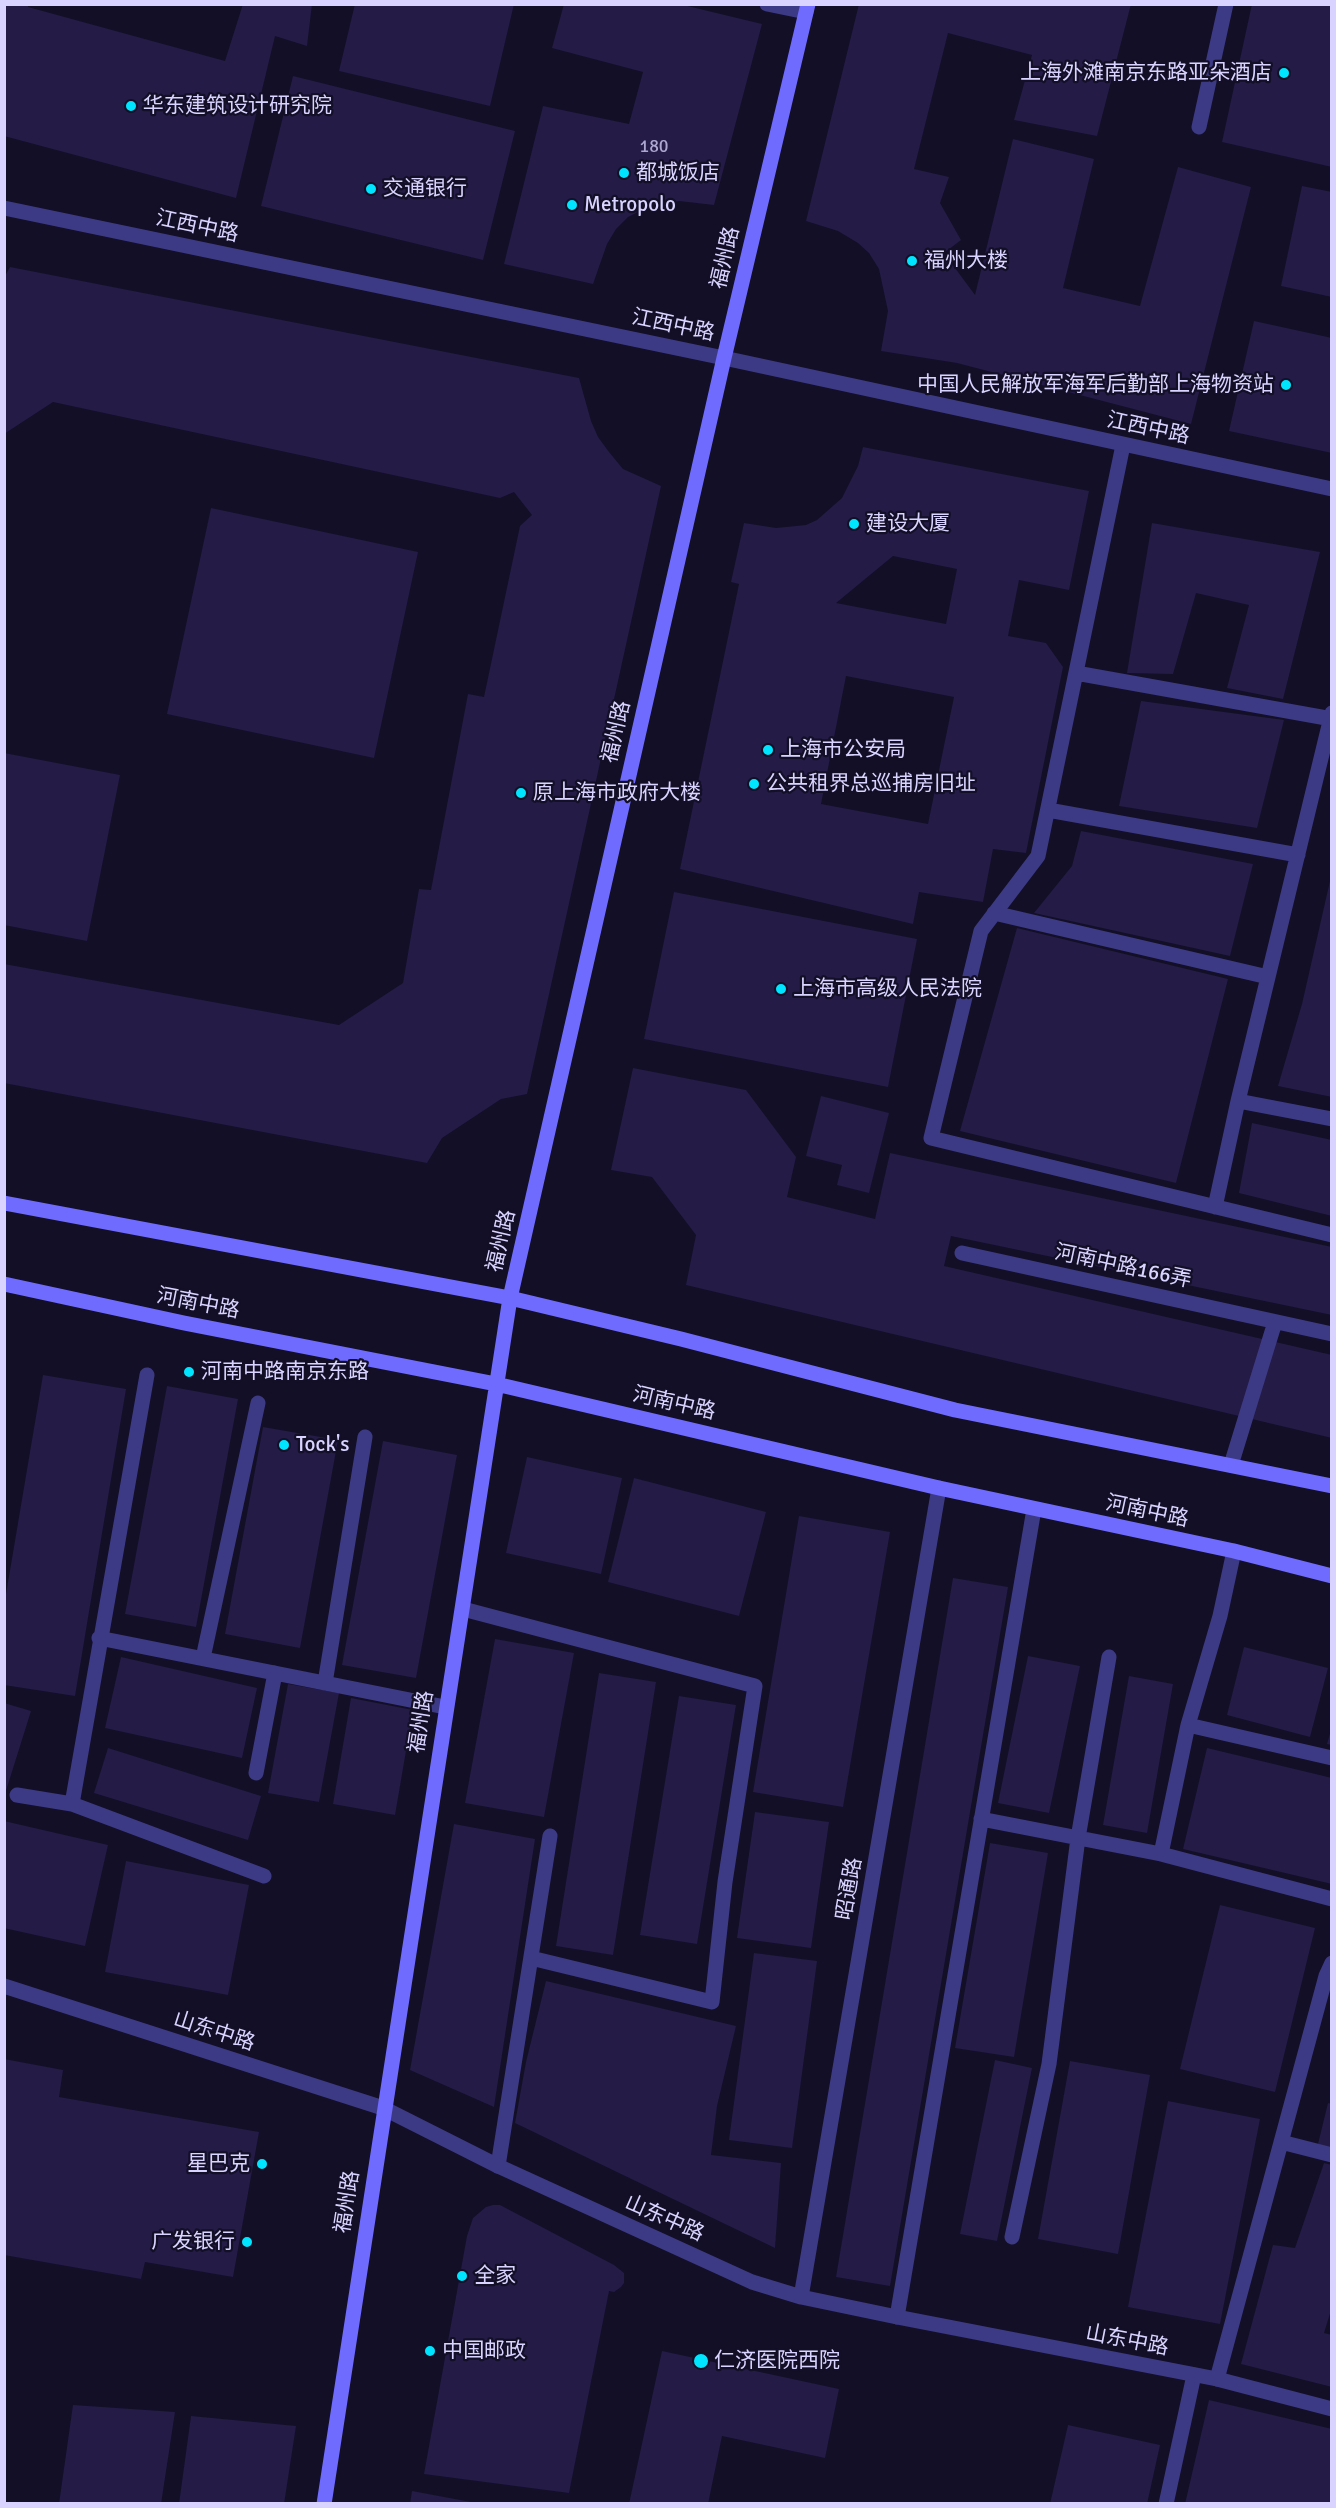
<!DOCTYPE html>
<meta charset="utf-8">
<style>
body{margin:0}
#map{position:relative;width:1336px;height:2508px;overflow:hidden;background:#130f26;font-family:Signika,sans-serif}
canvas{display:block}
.frame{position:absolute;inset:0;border:6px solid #d9d4ff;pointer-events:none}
</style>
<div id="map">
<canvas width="1336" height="2508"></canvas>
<div class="frame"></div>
</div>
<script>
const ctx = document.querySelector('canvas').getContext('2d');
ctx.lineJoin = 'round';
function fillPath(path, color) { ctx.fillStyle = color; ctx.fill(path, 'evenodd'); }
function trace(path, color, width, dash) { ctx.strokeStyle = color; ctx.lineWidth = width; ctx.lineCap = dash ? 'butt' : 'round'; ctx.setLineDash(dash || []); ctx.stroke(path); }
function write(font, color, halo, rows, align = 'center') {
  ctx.font = font + ' Signika,"Noto Sans SC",sans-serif'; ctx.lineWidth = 4.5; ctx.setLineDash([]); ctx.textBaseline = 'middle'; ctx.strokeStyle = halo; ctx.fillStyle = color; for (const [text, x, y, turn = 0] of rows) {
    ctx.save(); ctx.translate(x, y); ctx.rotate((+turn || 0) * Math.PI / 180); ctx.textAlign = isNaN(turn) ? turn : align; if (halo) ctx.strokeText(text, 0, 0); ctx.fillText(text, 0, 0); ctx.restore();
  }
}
fillPath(new Path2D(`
 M4,4H28V7L225,61L243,4H312L307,46L275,36L236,198L4,136Z
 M355,4H514L490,106L339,71Z
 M564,4H679L762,24L714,205L679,201L644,209L628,217L616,229L607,244L593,284L504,264L543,106L629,124L643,72L552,48Z
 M859,4H1131L1097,136L1014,120L1032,55L948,33L914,169L949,177L940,203L961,240L944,253L975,295L1013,139L1094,159L1063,288L1140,306L1178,167L1251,187L1191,424L957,363L881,351L888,311L879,269L869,253L858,243L838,231L806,221Z
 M1252,4H1332V167L1222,142Z
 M293,76L515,131L483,260L261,206Z
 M1302,186L1332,192V297L1281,286Z
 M10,267L579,378L591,421L598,437L609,452L623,469L661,486L527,1094L501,1099L442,1138L427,1163L4,1083V964L339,1025L403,983L419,889L431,890L468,694L484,697L520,526L532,515L514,492L500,498L53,402L4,434V278Z
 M1254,321L1332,338V453L1229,431Z
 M863,447L1089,491L1069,590L1019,580L1008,636L1046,643L1063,667L1026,853L993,849L983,902L919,892L913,924L680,869L739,584L731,582L744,523L776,528L806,525L817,520L842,498L858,466ZM893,556L957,569L946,624L836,603ZM846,676L954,697L928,824L821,804Z
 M211,508L418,552L374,758L167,714Z
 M1152,523L1320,552L1283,699L1227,688L1249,605L1196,593L1173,674L1127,673Z
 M1141,701L1284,720L1257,828L1119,806Z
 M4,753L120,775L87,941L4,925Z
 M1081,831L1253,864L1230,956L1034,913L1072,866Z
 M1330,881H1332V1097L1278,1086L1302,1004Z
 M674,892L917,939L888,1087L644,1039Z
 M1017,928L1228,979L1176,1183L960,1131Z
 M633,1068L746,1090L796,1157L787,1197L875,1219L890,1153L1332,1247V1315L951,1236L944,1266L1332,1355V1438L686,1285L696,1235L652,1177L611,1170Z
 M821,1096L889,1113L869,1193L837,1185L842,1165L806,1156Z
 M1252,1123L1332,1140V1216L1239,1193Z
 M43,1375L126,1389L75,1696L4,1685V1606Z
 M167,1386L238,1399L196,1627L125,1614Z
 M263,1427L338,1440L300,1648L225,1634Z
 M383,1441L457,1455L416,1678L342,1665Z
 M527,1457L622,1478L601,1574L506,1553Z
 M634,1478L766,1512L739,1616L608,1582Z
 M799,1516L890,1532L843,1807L753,1792Z
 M953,1578L1008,1587L890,2286L836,2277Z
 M495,1639L574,1653L544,1817L465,1803Z
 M1244,1647L1328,1668L1310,1737L1227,1715Z
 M1028,1656L1080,1666L1049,1813L998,1803Z
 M121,1657L257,1688L242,1758L105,1728Z
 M599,1673L656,1682L613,1955L556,1946Z
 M1129,1676L1173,1684L1147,1833L1103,1825Z
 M288,1684L339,1693L319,1802L268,1793Z
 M679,1696L736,1705L697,1944L640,1935Z
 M351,1698L413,1710L395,1815L333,1804Z
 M4,1703L31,1711L5,1794H4Z
 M1331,1730H1332V1745L1327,1744Z
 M108,1748L261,1796L248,1840L94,1793Z
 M1207,1748L1332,1778V1884L1183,1849Z
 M755,1812L829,1822L811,1948L737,1938Z
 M4,1821L108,1845L85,1946L4,1928Z
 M454,1824L535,1839L494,2107L410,2070Z
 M990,1843L1048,1853L1014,2057L955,2048Z
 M126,1861L249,1885L228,1995L105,1972Z
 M1220,1905L1315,1928L1275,2092L1180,2069Z
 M754,1953L817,1961L792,2148L729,2140Z
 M546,1981L736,2026L717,2106L711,2155L781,2163L775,2248L515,2123L526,2062Z
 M4,2059L63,2070L59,2097L259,2132L233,2277L145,2262L141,2279L4,2255Z
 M995,2060L1032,2068L997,2241L960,2234Z
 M1070,2061L1150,2075L1118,2254L1038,2239Z
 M1168,2101L1260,2119L1220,2324L1128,2307Z
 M1328,2103L1332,2104V2152L1317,2148Z
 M1324,2163L1332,2165V2307L1324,2333L1332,2335V2387L1241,2364L1273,2245L1295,2248Z
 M493,2205H500L614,2265L624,2273V2283L621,2287L614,2292L609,2291L569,2493L424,2474L467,2236L473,2218L486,2207Z
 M662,2351L839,2389L825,2458L722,2436L708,2504H629Z
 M1209,2400L1332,2429V2504H1185Z
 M73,2405L175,2412L161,2504H59Z
 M191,2416L296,2426L284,2504H179Z
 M1068,2425L1160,2445L1147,2504H1050Z
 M412,2491L471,2502V2504H410Z`), '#241b47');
trace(new Path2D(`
 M767,4L806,12
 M1199,127L1226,4
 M1123,445L1038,856L981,931L931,1138L1332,1235
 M1076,673L1332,719
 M1048,810L1298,855
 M994,913L1268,977
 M1238,1101L1332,1119
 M1215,1207L1238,1101L1332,713
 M962,1253L1332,1334
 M1231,1465L1275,1322
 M463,1609L755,1686L725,1882L712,2002L531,1958
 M99,1638L445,1707
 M203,1658L258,1403
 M325,1683L365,1437
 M1188,1725L1332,1758
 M256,1773L275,1673
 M17,1795L72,1804L264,1876
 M72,1804L147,1375
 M981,1819L1161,1854L1332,1899
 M1161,1854L1188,1725L1220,1616L1234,1551
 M1281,2142L1332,2155
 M498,2166L550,1836
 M1012,2237L1049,2064L1078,1838L1109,1657
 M897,2317L1034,1509
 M1217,2379L1326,1976L1332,1963
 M1166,2504L1194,2375`), '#3d3a85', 15);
trace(new Path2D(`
 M4,208L724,358L1332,489
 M4,1986L383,2108L498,2166L752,2282L801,2297L897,2317L1217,2379L1332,2409
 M801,2297L939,1488`), '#3d3a85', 15);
trace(new Path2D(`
 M4,1203L510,1298L681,1339L955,1410L1332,1486
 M4,1284L184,1323L496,1384L939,1488L1234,1551L1332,1576
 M324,2504L510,1298L724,358L808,4`), '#6f6bff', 15);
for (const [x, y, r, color] of [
 [1284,73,6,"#00e5ff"],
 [131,106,6,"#00e5ff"],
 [624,173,6,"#00e5ff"],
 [371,189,6,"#00e5ff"],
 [572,205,6,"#00e5ff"],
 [912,261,6,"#00e5ff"],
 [1286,385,6,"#00e5ff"],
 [854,524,6,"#00e5ff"],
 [768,750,6,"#00e5ff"],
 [754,784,6,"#00e5ff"],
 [521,793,6,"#00e5ff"],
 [781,989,6,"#00e5ff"],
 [189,1372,6,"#00e5ff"],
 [284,1445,6,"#00e5ff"],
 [262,2164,6,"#00e5ff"],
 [247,2242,6,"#00e5ff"],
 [462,2276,6,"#00e5ff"],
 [430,2351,6,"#00e5ff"],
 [701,2361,8,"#00e5ff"]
]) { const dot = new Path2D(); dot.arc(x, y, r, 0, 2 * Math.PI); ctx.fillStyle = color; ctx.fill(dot); trace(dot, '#130f26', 2); }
write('18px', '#aca6d1', null, [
 ["180",654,147]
]);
write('21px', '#d9d4ff', '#130f26', [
 ["上海外滩南京东路亚朵酒店",1272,73,"right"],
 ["华东建筑设计研究院",143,106],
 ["都城饭店",636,173],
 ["交通银行",383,189],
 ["Metropolo",584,205],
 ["福州大楼",924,261],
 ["中国人民解放军海军后勤部上海物资站",1274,385,"right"],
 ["建设大厦",866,524],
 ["上海市公安局",780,750],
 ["公共租界总巡捕房旧址",766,784],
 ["原上海市政府大楼",533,793],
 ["上海市高级人民法院",793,989],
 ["河南中路南京东路",201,1372],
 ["Tock's",296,1445],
 ["星巴克",250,2164,"right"],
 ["广发银行",235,2242,"right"],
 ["全家",474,2276],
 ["中国邮政",442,2351],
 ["仁济医院西院",714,2361]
], 'left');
write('21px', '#d9d4ff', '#130f26', [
 ["江西中路",197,227,12],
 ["福州路",726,258,-77],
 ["江西中路",673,326,12],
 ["江西中路",1148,429,12],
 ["福州路",617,732,-77],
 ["福州路",502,1241,-77],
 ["河南中路166弄",1123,1267,12],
 ["河南中路",198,1304,11],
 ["河南中路",674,1404,13],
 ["河南中路",1147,1512,12],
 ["福州路",422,1722,-81],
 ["昭通路",850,1889,-80],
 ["山东中路",214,2032,18],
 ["福州路",348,2202,-81],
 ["山东中路",664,2219,24],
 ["山东中路",1127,2341,11]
]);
</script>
